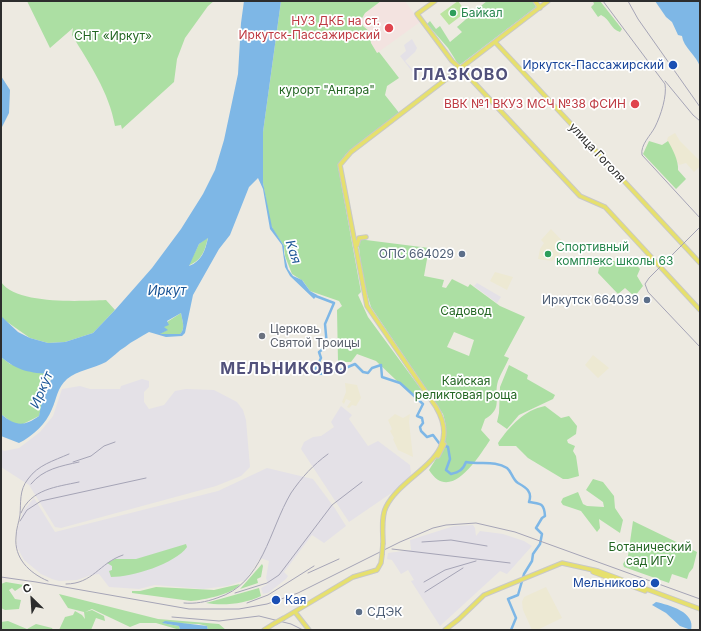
<!DOCTYPE html>
<meta charset="utf-8">
<style>
body{margin:0}
#map{position:relative;width:701px;height:631px;overflow:hidden;background:#edeae1;font-family:Inter,sans-serif}
canvas{display:block}
.frame{position:absolute;inset:0;border:2px solid #2d2d2d;pointer-events:none}
.north{position:absolute;left:12px;top:579px;width:40px;height:40px;-webkit-text-stroke:3px #fff;paint-order:stroke;rotate:335deg;font-size:11px;font-weight:700;line-height:16px;text-align:center;color:#2d2d2d}
.north::after{content:'';display:block;margin:auto;width:14px;height:18px;background:#2d2d2d;clip-path:polygon(50% 0,100% 100%,50% 72%,0 100%)}
</style>
<div id="map">
<canvas width="701" height="631"></canvas>
<div class="frame"></div>
<div class="north">С</div>
</div>
<script>
const ctx = document.querySelector('canvas').getContext('2d');
ctx.lineJoin = 'round';
function fillPath(path, color) { ctx.fillStyle = color; ctx.fill(path, 'evenodd'); }
function trace(path, color, width, dash) { ctx.strokeStyle = color; ctx.lineWidth = width; ctx.lineCap = dash ? 'butt' : 'round'; ctx.setLineDash(dash || []); ctx.stroke(path); }
function write(font, color, halo, rows, align = 'center') {
  ctx.font = font + ' Inter,sans-serif'; ctx.lineWidth = 3.5; ctx.setLineDash([]); ctx.textBaseline = 'middle'; ctx.strokeStyle = halo; ctx.fillStyle = color; for (const [text, x, y, turn = 0] of rows) {
    ctx.save(); ctx.translate(x, y); ctx.rotate((+turn || 0) * Math.PI / 180); ctx.textAlign = isNaN(turn) ? turn : align; if (halo) ctx.strokeText(text, 0, 0); ctx.fillText(text, 0, 0); ctx.restore();
  }
}
fillPath(new Path2D(`
 M412,39L417,48L415,52L405,61L415,72L414,74L400,56L406,51L404,45Z
 M477,283L501,297L497,303L474,286Z
 M142,379L149,381V387L144,392V402L149,409L164,405L175,391L186,389L214,390L237,402L243,410L246,420L250,467L241,476L216,486L61,528L55,527L29,485L1,467V449L4,451L19,448L40,432L53,416L62,389L80,386L90,389H120L121,386Z
 M341,406L352,415L349,419L368,446L378,441L410,465L411,473L409,481L349,522L301,449L304,442L313,437L321,436L334,427L331,422Z
 M267,468L313,479L334,507L346,526L324,543L312,535L284,572L288,576L286,579L268,593L263,594L261,588L268,584L266,578L269,561L260,558L246,580L227,586L203,589L155,585L139,589L109,587L99,574L91,575L77,580L59,581L52,579L41,574L24,560L17,547V532L23,511L34,498L55,532L218,491Z
 M473,525L475,528L476,536L480,531L503,534L524,541L532,546L507,574L500,571L440,626L411,581L414,580L408,570L401,574L392,560L387,559L388,553L411,550L410,540L454,526Z`), '#e4e1e7');
fillPath(new Path2D(`
 M675,133L680,141L700,161V166L694,172L686,163L679,165L667,140L668,137Z
 M551,229L568,247L552,261L538,259L540,249L544,243L541,240Z
 M495,272L513,277L507,290L490,281Z
 M593,355L609,368L598,378L585,365Z
 M345,383L357,385L361,398L356,406L352,405L349,408L347,407L351,401L346,399L344,404L342,402L346,392Z
 M395,414L403,418L410,414L409,422L413,457L398,450L393,439L394,438L390,431L392,429L388,420Z
 M546,587L562,618L537,630H532L523,610L522,602L524,597Z`), '#ede9d3');
fillPath(new Path2D(`
 M381,1H405L420,22L377,53L371,43L369,31L363,26L361,20L365,13Z`), '#f3e3e0');
fillPath(new Path2D(`
 M27,1H214L208,6L185,38L177,59L174,82L122,129L121,125L115,126C109,92 90,65 72,35L73,28L50,48Z
 M281,1H381L365,13L361,20L363,26L369,31L371,43L377,53L379,52L399,78L387,86L385,95L400,114L346,154L338,166L361,292L358,295L368,317L423,392L416,399L376,361L357,354L351,362H338L337,310L342,306L339,301L310,291L303,281L292,274L285,256L284,246L274,231L270,223L263,183V132Z
 M487,1H533L536,7L461,64H458L448,48L427,24L430,21L436,29L440,26L450,42L462,32L457,27C468,18 476,9 487,1Z
 M593,1H600L622,29L620,32C610,29 611,20 601,15L598,17L591,7L594,4Z
 M649,141L662,145L668,141C672,148 679,161 678,170L686,179L676,189L643,154Z
 M208,237C205,251 202,260 188,266L199,244Z
 M358,239L429,248L424,276L444,280L442,287L446,288L452,279L468,287L470,284L500,306L525,317L504,356L509,358C506,365 501,373 498,381C493,398 504,408 485,419L481,430L490,440C478,458 450,504 429,470C442,449 451,440 443,414L371,307L363,281ZM454,332L474,340L469,356L447,347Z
 M610,258L617,263L633,261L640,269L637,276L643,286L635,296H634L625,288L618,294L598,273L599,268Z
 M1,282C17,305 81,301 106,300L115,310L93,333L65,342L48,343L30,338L3,319L1,316Z
 M181,313C182,320 186,329 180,334H159L167,330L163,327L167,322Z
 M1,357L10,364L51,374L39,416L23,424H14L1,414Z
 M509,365L528,375L527,379L555,395L553,399L519,415L507,429L497,422L499,413L500,387Z
 M545,406L561,418L569,416L577,426L576,434L567,440L568,443L575,446L573,451L576,456L579,476L568,479H563L528,458L516,446H499L498,443C510,426 524,410 545,406Z
 M593,479L603,482L614,496L615,508L623,520L620,533L599,519L600,528L597,532L581,511L563,505L561,502L563,498L578,492L583,504L587,506L604,507L603,502L586,490Z
 M633,521L697,552L693,568L689,573L687,579L672,574L669,583L624,567L623,564L628,556Z
 M186,544L187,547C175,564 132,577 111,577L109,571L112,570V566L107,563L115,559H136Z
 M262,564L263,566L261,577L257,579L258,583L240,589Z
 M6,582L24,585L15,591L12,588L9,590L15,599L21,600L19,609L5,610L1,608V584Z
 M240,584C234,594 203,600 191,601L132,593V591H140L156,587L214,590Z
 M259,588L261,596C245,604 223,606 206,603Z
 M59,594L158,619L219,624L226,630H208L207,626L199,624L163,623L179,626L180,630L156,623H140L130,627L92,609L85,612L92,610L104,616L105,621L96,618L91,630H59L65,617L73,615L75,611L82,615L85,619L84,612L68,608Z
 M8,621L27,629L36,624L52,628L53,630H1V622Z`), '#acdfa3');
fillPath(new Path2D(`
 M458,1L466,12L449,25L440,14Z`), '#bbe5a0');
fillPath(new Path2D(`
 M244,1H281L263,132V183L272,227L284,246V253L288,269L293,276L302,280L310,291L317,295L314,299L290,276L285,267L282,245L270,229L263,189L258,178L249,187L230,235L219,249L193,295L185,333L182,336L166,337L149,332C141,337 132,341 125,347C118,351 113,357 106,362C93,369 78,370 67,379C57,388 57,398 52,409C46,424 33,436 19,443L1,436V414C15,426 24,427 39,416L42,401L52,377L51,374C30,373 18,371 1,357V316L18,332L30,338L48,343L65,342L93,333L115,310L152,268L181,229L203,194L215,170L224,140L238,74L241,23ZM208,238C205,251 202,261 189,266L199,244ZM181,313C182,320 186,329 180,334H160L168,330L164,327L169,325L167,321Z
 M655,1H700V67C697,56 683,47 682,36L678,35L672,22L666,17Z
 M1,76L10,90L9,113L1,129Z
 M656,602C669,605 696,612 691,630L680,626L666,613L652,605Z
 M165,621L207,626L208,630H180L179,626L162,623Z`), '#7eb7e6');
trace(new Path2D(`
 M313,295L334,303L325,324L327,346L319,352L321,358L315,370V373L324,374L330,369L336,372L355,364L363,372L368,373L372,368L381,365L382,377L400,383L423,404L417,416L422,418L423,423L420,427L421,431L427,437L433,435L439,443L448,447L450,459L446,470L451,474C459,472 463,470 466,462C480,465 495,460 507,468C512,472 512,479 518,483C525,487 533,491 529,502C540,504 544,502 545,516L542,518L536,528L542,534L540,544L533,554L532,561L524,574L518,595L508,599L516,618L511,630`), '#7eb7e6', 2.5);
const major = new Path2D(`
 M435,1L417,14L452,61L467,74
 M535,1L540,8
 M495,42L700,263
 M469,77L580,196L605,207L700,310
 M357,245L359,238L366,237
 M438,456L444,444
 M383,543C383,532 381,517 386,507C403,472 466,458 436,407L367,306L340,165L351,152L548,1
 M593,572L645,591
 M295,612L309,630
 M284,618L353,577L377,570L381,563L382,555
 M264,630L275,623
 M445,630L459,619L484,595L562,563L598,571L700,609`);
trace(major, '#c8c8c8', 5.5);
trace(major, '#e6e06e', 3.5);
trace(new Path2D(`
 M603,1L665,84C667,96 661,115 655,127C651,135 640,145 642,155L700,218
 M665,81L693,115
 M700,227L649,278L645,284L648,292L700,347`), '#a5a4b6', 1);
trace(new Path2D(`
 M628,1L638,19L700,107
 M693,115L700,121
 M73,462L91,456L104,446L115,442
 M31,484C43,469 61,466 79,462
 M21,513C31,489 56,487 79,482
 M20,521L27,510L41,501L146,478
 M422,542L451,540L487,546
 M392,549L510,563
 M308,573L339,559
 M1,577L36,582L189,609H239L267,604L298,593L400,542L433,528L446,525L476,523L515,532L700,599
 M48,581C29,573 14,558 16,537C16,529 19,522 20,515C21,503 19,490 28,479C38,465 53,461 69,454
 M424,582L445,570L476,561
 M66,584C93,584 99,563 123,555
 M425,592L463,568
 M235,593L267,583L279,575L332,505L362,482
 M184,603C195,604 206,602 217,598C263,584 269,530 291,493C302,477 313,465 328,454
 M247,603L268,595L314,566
 M172,617L219,621L259,616L291,624L303,630`), '#a5a4b6', 1);
const majorBridge = new Path2D(`
 M382,555L383,543
 M275,623L284,618`);
trace(majorBridge, '#c8c8c8', 5.5, []);
trace(majorBridge, '#e6e06e', 3.5);
for (const [x, y, r, color] of [
 [453,13,4,"#2e9e5b"],
 [389,28,5,"#e0444e"],
 [673,65,5,"#1a4fb4"],
 [635,104,5,"#e0444e"],
 [462,254,4,"#5c6f8a"],
 [548,254,4,"#2e9e5b"],
 [647,300,4,"#5c6f8a"],
 [262,336,4,"#6b7280"],
 [655,583,5,"#1a4fb4"],
 [276,600,5,"#1a4fb4"],
 [359,612,4,"#5c6f8a"]
]) { const dot = new Path2D(); dot.arc(x, y, r, 0, 2 * Math.PI); ctx.fillStyle = color; ctx.fill(dot); trace(dot, '#fff', 1.5); }
write('12px', '#27864d', '#fff', [
 ["Байкал",461,13],
 ["Спортивный",556,247],
 ["комплекс школы 63",556,261]
], 'left');
write('12px', '#be3a42', '#fff', [
 ["НУЗ ДКБ на ст.",380,21],
 ["Иркутск-Пассажирский",380,35],
 ["ВВК №1 ВКУЗ МСЧ №38 ФСИН",626,104]
], 'right');
write('12px', '#236622', '#fff', [
 ["СНТ «Иркут»",113,36],
 ["курорт \"Ангара\"",327,90],
 ["Садовод",466,311],
 ["Кайская",466,381],
 ["реликтовая роща",466,395],
 ["Ботанический",650,547],
 ["сад ИГУ",650,561]
]);
write('12px', '#164399', '#fff', [
 ["Иркутск-Пассажирский",664,65],
 ["Мельниково",646,583],
 ["Кая",285,600,"left"]
], 'right');
write('12px', '#2d2d2d', '#fff', [
 ["улица Гоголя",597,153,47]
]);
write('12px', '#4e5e75', '#fff', [
 ["ОПС 664029",454,254],
 ["Иркутск 664039",639,300],
 ["СДЭК",367,612,"left"]
], 'right');
write('12px', '#5b616d', '#fff', [
 ["Церковь",270,329],
 ["Святой Троицы",270,343]
], 'left');
write('italic 13px', '#195495', '#fff', [
 ["Кая",293,252,72],
 ["Иркут",167,291],
 ["Ирку́т",42,390,-67]
]);
ctx.letterSpacing = '1px';
write('bold 16px', '#51517b', '#fff', [
 ["ГЛАЗКОВО",461,75],
 ["МЕЛЬНИКОВО",284,369]
]);
ctx.letterSpacing = '0px';
</script>
